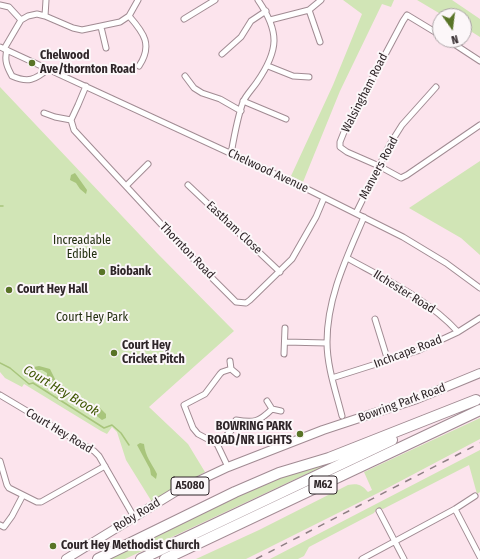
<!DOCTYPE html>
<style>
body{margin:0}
#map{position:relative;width:480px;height:559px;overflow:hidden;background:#fce4ed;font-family:"Fira Sans Condensed",sans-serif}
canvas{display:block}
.north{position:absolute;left:432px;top:8px;width:40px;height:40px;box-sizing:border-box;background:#fcf7f9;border:1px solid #aaa3a5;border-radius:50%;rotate:166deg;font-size:11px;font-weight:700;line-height:16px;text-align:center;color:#2e2528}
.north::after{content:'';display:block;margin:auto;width:14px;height:18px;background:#597427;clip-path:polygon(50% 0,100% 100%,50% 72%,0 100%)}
</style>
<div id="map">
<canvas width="480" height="559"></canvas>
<div class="north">N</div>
</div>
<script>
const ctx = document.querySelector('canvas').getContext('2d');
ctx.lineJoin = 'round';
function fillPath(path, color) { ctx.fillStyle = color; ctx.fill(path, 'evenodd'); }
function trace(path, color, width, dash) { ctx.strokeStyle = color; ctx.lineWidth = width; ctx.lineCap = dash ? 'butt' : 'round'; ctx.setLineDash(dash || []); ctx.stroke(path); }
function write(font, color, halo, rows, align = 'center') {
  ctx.font = font + ' "Fira Sans Condensed",sans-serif'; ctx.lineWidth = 4; ctx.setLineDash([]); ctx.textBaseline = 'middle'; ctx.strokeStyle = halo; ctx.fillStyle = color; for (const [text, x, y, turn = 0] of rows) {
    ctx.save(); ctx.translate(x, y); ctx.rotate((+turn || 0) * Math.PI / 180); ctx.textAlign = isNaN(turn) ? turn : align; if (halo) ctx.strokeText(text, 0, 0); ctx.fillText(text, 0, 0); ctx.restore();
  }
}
fillPath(new Path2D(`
 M343,0H394L391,7L382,4L340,91L303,182L291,176L333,85L362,14Z
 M417,0H452L480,19V37L464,27V16H444Z
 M0,87L157,253L234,331L149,407L188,444L205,472L152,502L126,460L117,432L112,427L107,434L101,431L24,384L22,387L5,378L0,372Z
 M480,161V255L461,238L409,208Z
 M480,418V439L378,493L246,559H196L259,530L348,485C358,483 362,485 368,492L372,490L364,472Z
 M480,450V492L477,494L469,465L383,509L377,508L374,513L309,547L304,556L298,559H270Z
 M334,461L125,559H107L214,506L278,478Z`), '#d1e5b6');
fillPath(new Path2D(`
 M75,173L87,190L86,194L80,189L76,183L70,180L71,175Z
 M39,366L50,369L56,381L88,404L99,407L106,414V418L102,420C92,413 86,404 75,399C69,395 53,391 49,385C47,383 47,377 47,373L42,370H32L29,375L27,373V370L28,368Z
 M140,443L144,444C145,456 152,464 157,474L156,479L151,475L150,469L137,445Z`), '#a8c57c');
trace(new Path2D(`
 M0,206H3
 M0,363L10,368L29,384L33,383L104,428L112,425L121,433L129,445`), '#a8c57c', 1.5);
const street = new Path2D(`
 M0,5L9,7L21,20
 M309,10L320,42
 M45,16L46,0
 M129,16C144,33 153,45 139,66
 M184,19L215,0
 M270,20L309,10L321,0
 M101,27L106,48
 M440,35L407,15L403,21L344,132L340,142V147L347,152L379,166L401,178L407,175L480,125
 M448,40L480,61
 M0,47L299,185L403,237L446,263L480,288
 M4,49L21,20L28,16L37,14L45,16L73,28L82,30L120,22L129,16L138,0
 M7,50C4,60 7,67 12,76C28,83 35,80 48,69
 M222,54L241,37L251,21L266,11
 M268,66L293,76L309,77
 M185,76L194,88L202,93L220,99L241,111
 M86,86L78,105L71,120L74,130L199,265L236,302L246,303L250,300L292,259L316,217L324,198
 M243,101L286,119
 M44,113L55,117L71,120
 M231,154C234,137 237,119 243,102C246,95 253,88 257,82C279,50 280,32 258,0
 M188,185L280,272
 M126,186L148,164
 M356,213L390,144L402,125L436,87
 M347,258C385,279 428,299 458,332
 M375,319L388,361
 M285,342L327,343
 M284,354L285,328
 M230,361L231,369
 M231,369L237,374
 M332,378L417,351L458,332L480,318
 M0,395L94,451L99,456L134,517
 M267,401L272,409
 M272,409L281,411
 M342,416C336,392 327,367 327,342C327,297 347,257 364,217
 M217,444L231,431L236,420C254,423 259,422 272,409
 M0,461L7,485L9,488L37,502H41L105,466
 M228,467L217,444L198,434L193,428L184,405L205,394L220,374L222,372L231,369
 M455,509L480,557
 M379,511L404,559
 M0,525L4,527L12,516L23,495
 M362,559L455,509L475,496`);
const primary = new Path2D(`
 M66,559L175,492L228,467L323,430L417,399L480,373`);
const highway = new Path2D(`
 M98,559L235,492L279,473L329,458L476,400
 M141,559L392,440
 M165,559L480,410`);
trace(street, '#a18b93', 7);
trace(primary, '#a18b93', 10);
trace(highway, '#a18b93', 12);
trace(street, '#fff', 5);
trace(primary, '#fff', 8);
trace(highway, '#fff', 10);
trace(new Path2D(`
 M256,559L480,443`), '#8f7f84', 1.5, [7, 7]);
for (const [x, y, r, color] of [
 [32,63,4,"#597427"],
 [102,272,4,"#597427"],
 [9,290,4,"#597427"],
 [114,353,4,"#597427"],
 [300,434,4,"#597427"],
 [53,546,4,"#597427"]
]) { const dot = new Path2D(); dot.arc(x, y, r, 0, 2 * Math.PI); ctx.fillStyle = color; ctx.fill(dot); trace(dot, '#fcf7f9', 1.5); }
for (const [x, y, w] of [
 [323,485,28],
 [190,486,38]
]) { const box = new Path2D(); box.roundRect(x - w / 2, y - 9, w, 18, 3); ctx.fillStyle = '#fcf7f9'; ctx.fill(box); trace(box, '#2e2528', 1); }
write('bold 11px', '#2e2528', null, [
 ["M62",323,485],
 ["A5080",190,486]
]);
write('bold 12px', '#2e2528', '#fcf7f9', [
 ["Chelwood",40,56],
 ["Ave/thornton Road",40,70],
 ["Biobank",110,272],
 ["Court Hey Hall",17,290],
 ["Court Hey",122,346],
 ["Cricket Pitch",122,360],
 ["BOWRING PARK",292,427,"right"],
 ["ROAD/NR LIGHTS",292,441,"right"],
 ["Court Hey Methodist Church",61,546]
], 'left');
write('12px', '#2e2528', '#fcf7f9', [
 ["Walsingham Road",365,93,-63],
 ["Manvers Road",379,168,-62],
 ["Chelwood Avenue",268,171,25],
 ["Eastham Close",234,228,43],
 ["Thornton Road",187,251,46],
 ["Ilchester Road",404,292,32],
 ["Inchcape Road",408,352,-21],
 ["Bowring Park Road",402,403,-20],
 ["Court Hey Road",59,431,31],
 ["Roby Road",137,515,-31]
]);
write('12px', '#243011', '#fcf7f9', [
 ["Increadable",82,241],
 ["Edible",82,255],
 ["Court Hey Park",92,318]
]);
write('italic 13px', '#3d5501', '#fcf7f9', [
 ["Court Hey Brook",61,391,31]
]);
</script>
